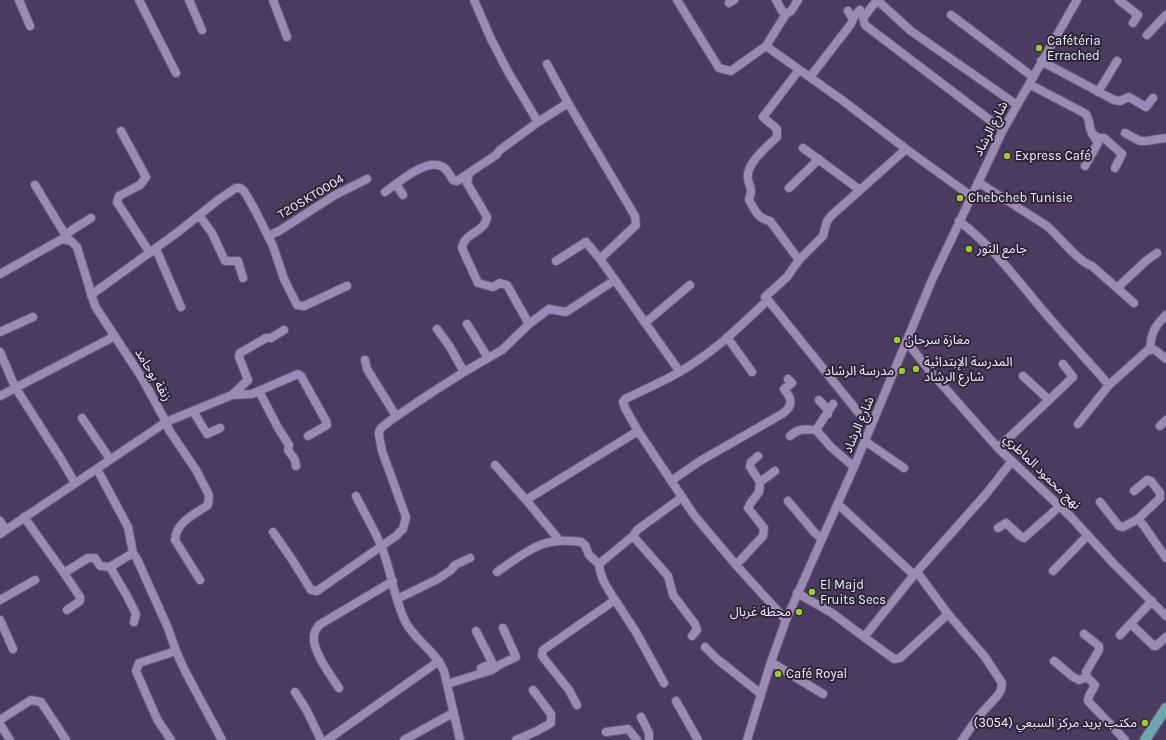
<!DOCTYPE html>
<meta charset="utf-8">
<style>
body{margin:0}
canvas{display:block;background:#4b3b60}
</style>
<canvas width="1166" height="740"></canvas>
<script>
const ctx = document.querySelector('canvas').getContext('2d');
ctx.lineJoin = 'round';
function trace(path, color, width, dash) { ctx.strokeStyle = color; ctx.lineWidth = width; ctx.lineCap = dash ? 'butt' : 'round'; ctx.setLineDash(dash || []); ctx.stroke(path); }
function write(font, color, halo, rows, align = 'center') {
  ctx.font = font + ' Karla,"Noto Sans Arabic",sans-serif'; ctx.lineWidth = 4; ctx.setLineDash([]); ctx.textBaseline = 'middle'; ctx.strokeStyle = halo; ctx.fillStyle = color; for (const [text, x, y, turn = 0] of rows) {
    ctx.save(); ctx.translate(x, y); ctx.rotate((+turn || 0) * Math.PI / 180); ctx.textAlign = isNaN(turn) ? turn : align; if (halo) ctx.strokeText(text, 0, 0); ctx.fillText(text, 0, 0); ctx.restore();
  }
}
const minor = new Path2D(`
 M19,0L30,26
 M139,0L176,73
 M189,0L202,30
 M273,0L287,37
 M474,0L491,39L507,70L538,122L568,103L635,216L636,225L600,259L680,372
 M677,0L719,68L731,71L766,46
 M776,0L782,11L786,14L766,46L842,100L906,149L971,196
 M1119,0L1138,15L1133,23
 M729,3L734,0
 M786,14L791,11L798,0
 M951,15L1033,77
 M853,19L855,15L860,10
 M1147,35L1166,15
 M1041,61L1114,100L1120,101L1129,97L1146,107L1153,98
 M547,64L568,103
 M799,70L763,117L777,129V137C768,146 745,164 748,179C750,190 753,186 749,200C755,210 757,218 770,221L799,260
 M810,77L851,24L853,19L848,11
 M1029,84L1086,114L1089,121L1090,129L1098,143L1085,166
 M1098,92L1117,61
 M1003,130L865,25L863,18L877,0L911,31L1017,105
 M121,131L146,177L140,185L119,196L117,202L150,253
 M1125,133L1140,141H1146L1166,138
 M1092,134L1099,138H1104L1122,154L1115,168
 M803,148L860,190
 M978,182L1047,226C1060,237 1077,261 1092,266L1134,303
 M396,184L403,195
 M35,185L63,231L67,235
 M789,188L819,159
 M385,192C398,183 427,157 443,167C448,170 450,176 453,180L457,181L469,173
 M199,215L212,233L225,261H238L243,278
 M959,221C991,245 1015,277 1040,307C1063,334 1086,359 1109,385L1148,350H1155L1166,359
 M268,236L279,231L335,195L367,179
 M64,237L72,230L91,218
 M156,249L181,307
 M556,261L586,242L600,259
 M0,274L62,239L71,241L77,247L95,306L142,378L166,422L169,430L196,470L209,495L208,505C195,514 176,522 175,540L200,580
 M1117,288L1147,260L1157,253
 M91,295L178,232L218,200L236,188H240L244,191L255,210L273,246L284,279L297,305L304,306L347,286
 M768,300L765,297L787,277L799,260L823,236L827,221L832,215L906,149
 M645,323L690,285
 M467,324L488,358
 M529,324L507,285L500,283L493,287L478,283L462,248C464,232 485,233 487,217L467,183L469,173L496,155L500,150L538,122
 M437,329L450,347L464,372
 M0,332L33,317
 M727,337L752,372
 M906,341L930,371L998,448L1071,517L1114,564L1166,616
 M1150,350C1151,333 1154,327 1166,315
 M0,352L15,387L61,459L75,483
 M365,360L367,369L396,416
 M259,391L277,426L289,445L288,450L295,460L296,466
 M232,395L248,380L239,357L240,353L266,338H271L284,330
 M0,396L115,336
 M819,400L827,409L828,414
 M1049,400L1073,377L1063,364
 M193,411L207,434L220,428
 M82,418L110,459
 M1078,424L1109,385
 M1160,426L1166,420
 M816,430L833,404
 M790,436C799,428 805,429 816,430L831,447L854,467
 M865,441L904,468
 M998,448L1049,400L1023,376
 M495,465L526,500
 M97,469L128,527L133,553L137,559L168,628L176,651L185,671L222,740
 M671,481L700,461L782,414C793,406 793,400 784,389L792,383L788,379
 M760,482L775,471
 M1134,491L1147,480L1151,481L1160,493V498L1138,519L1144,526L1166,558
 M356,496C364,513 375,530 382,548C391,571 394,598 405,621C415,641 434,649 444,671L460,740
 M788,501L814,532L822,539
 M1100,502L1119,526L1123,527L1138,519
 M838,504L914,575
 M24,517L64,573L88,558H95L100,566L110,567L133,553
 M0,521L6,530
 M998,528L1006,523L1020,536L1024,538L1060,506
 M273,532L291,558L311,590L317,591L396,536L403,529L406,517L382,451L379,435V432L381,428L391,420L431,393L464,372L502,350L529,324L549,309L566,312L615,280
 M0,534L166,422L232,395L252,394L298,374L301,376L326,421L327,425L308,436
 M633,536L668,576L673,595L695,624L697,630L692,636
 M560,541L526,500L638,431
 M736,565L763,536L764,528L748,508L750,504L759,492L760,482L750,467L751,462L758,456
 M110,567L127,596L136,614L134,622
 M1053,571L1088,535
 M497,572C528,551 541,536 581,542L585,545L589,555L599,564L633,536L637,530L681,498
 M64,573L80,597V601L67,610
 M797,593L832,613L864,637L914,575L986,494L1012,461
 M397,599L438,579L451,570L455,565L470,558
 M0,600L35,580
 M615,600L636,632L664,683
 M948,614L985,657L1002,683L1001,690L998,695L979,716L962,740
 M0,620L13,649
 M786,620L736,565L694,515L638,431L625,408L623,402L625,399C650,387 676,376 698,360C724,343 745,321 768,300L858,412L872,424
 M1132,623L1133,626L1154,646H1156L1166,637
 M476,631L492,662L489,665L481,668
 M1084,634L1099,646V650L1086,672L1087,677L1095,685L1089,696L1088,701L1125,740
 M1120,635L1152,601
 M864,637L894,659L900,658L948,614L917,572
 M705,647L717,659L761,694
 M1054,661L1073,677L1079,680L1087,677
 M771,662L823,694
 M447,684L492,670L499,665L516,657L503,628
 M339,688C331,676 312,651 314,636C314,632 317,628 319,625L393,581
 M295,692L306,709L321,740
 M676,701L698,740
 M577,705L569,690L542,656L543,650L615,600C607,588 600,578 599,564
 M641,717L649,733V740
 M0,720L31,700L41,702L66,740
 M0,724L10,740
 M606,732L628,729L637,740
 M171,740L157,719L136,671L139,663L176,651
 M327,740L439,661
 M404,740L453,713
 M516,740L537,731L551,723V714L533,690
 M747,740L771,662L786,620L854,467L932,280L1003,130L1077,0`);
const major = new Path2D(`
 M1145,740L1166,708`);
trace(minor, '#675978', 10);
trace(major, '#675978', 12);
trace(minor, '#9b8ab4', 8);
trace(major, '#6da6af', 10);
for (const [x, y, r, color] of [
 [1039,48,4,"#a1c929"],
 [1007,156,4,"#a1c929"],
 [960,198,4,"#a1c929"],
 [969,249,4,"#a1c929"],
 [897,340,4,"#a1c929"],
 [916,369,4,"#a1c929"],
 [902,371,4,"#a1c929"],
 [812,592,4,"#a1c929"],
 [799,612,4,"#a1c929"],
 [778,674,4,"#a1c929"],
 [1145,723,4,"#a1c929"]
]) { const dot = new Path2D(); dot.arc(x, y, r, 0, 2 * Math.PI); ctx.fillStyle = color; ctx.fill(dot); trace(dot, '#2d2637', 1.5); }
write('13px', '#f1eafc', '#2d2637', [
 ["Cafétéria",1047,41],
 ["Errached",1047,56],
 ["Express Café",1015,156],
 ["Chebcheb Tunisie",968,198],
 ["جامع النور",977,249],
 ["مغازة سرحان",905,340],
 ["المدرسة الإبتدائية",924,362],
 ["شارع الرشاد",924,377],
 ["مدرسة الرشاد",894,371,"right"],
 ["El Majd",820,585],
 ["Fruits Secs",820,600],
 ["محطة غربال",791,612,"right"],
 ["Café Royal",786,674],
 ["مكتب بريد مركز السبعي (3054)",1137,723,"right"]
], 'left');
write('13px', '#f1eafc', '#2d2637', [
 ["شارع الرشاد",991,129,-63],
 ["T20SKT0004",311,197,-31],
 ["زنقة بوحامد",153,375,59],
 ["شارع الرشاد",859,425,-67],
 ["نهج محمود الماطري",1042,472,44]
]);
</script>
